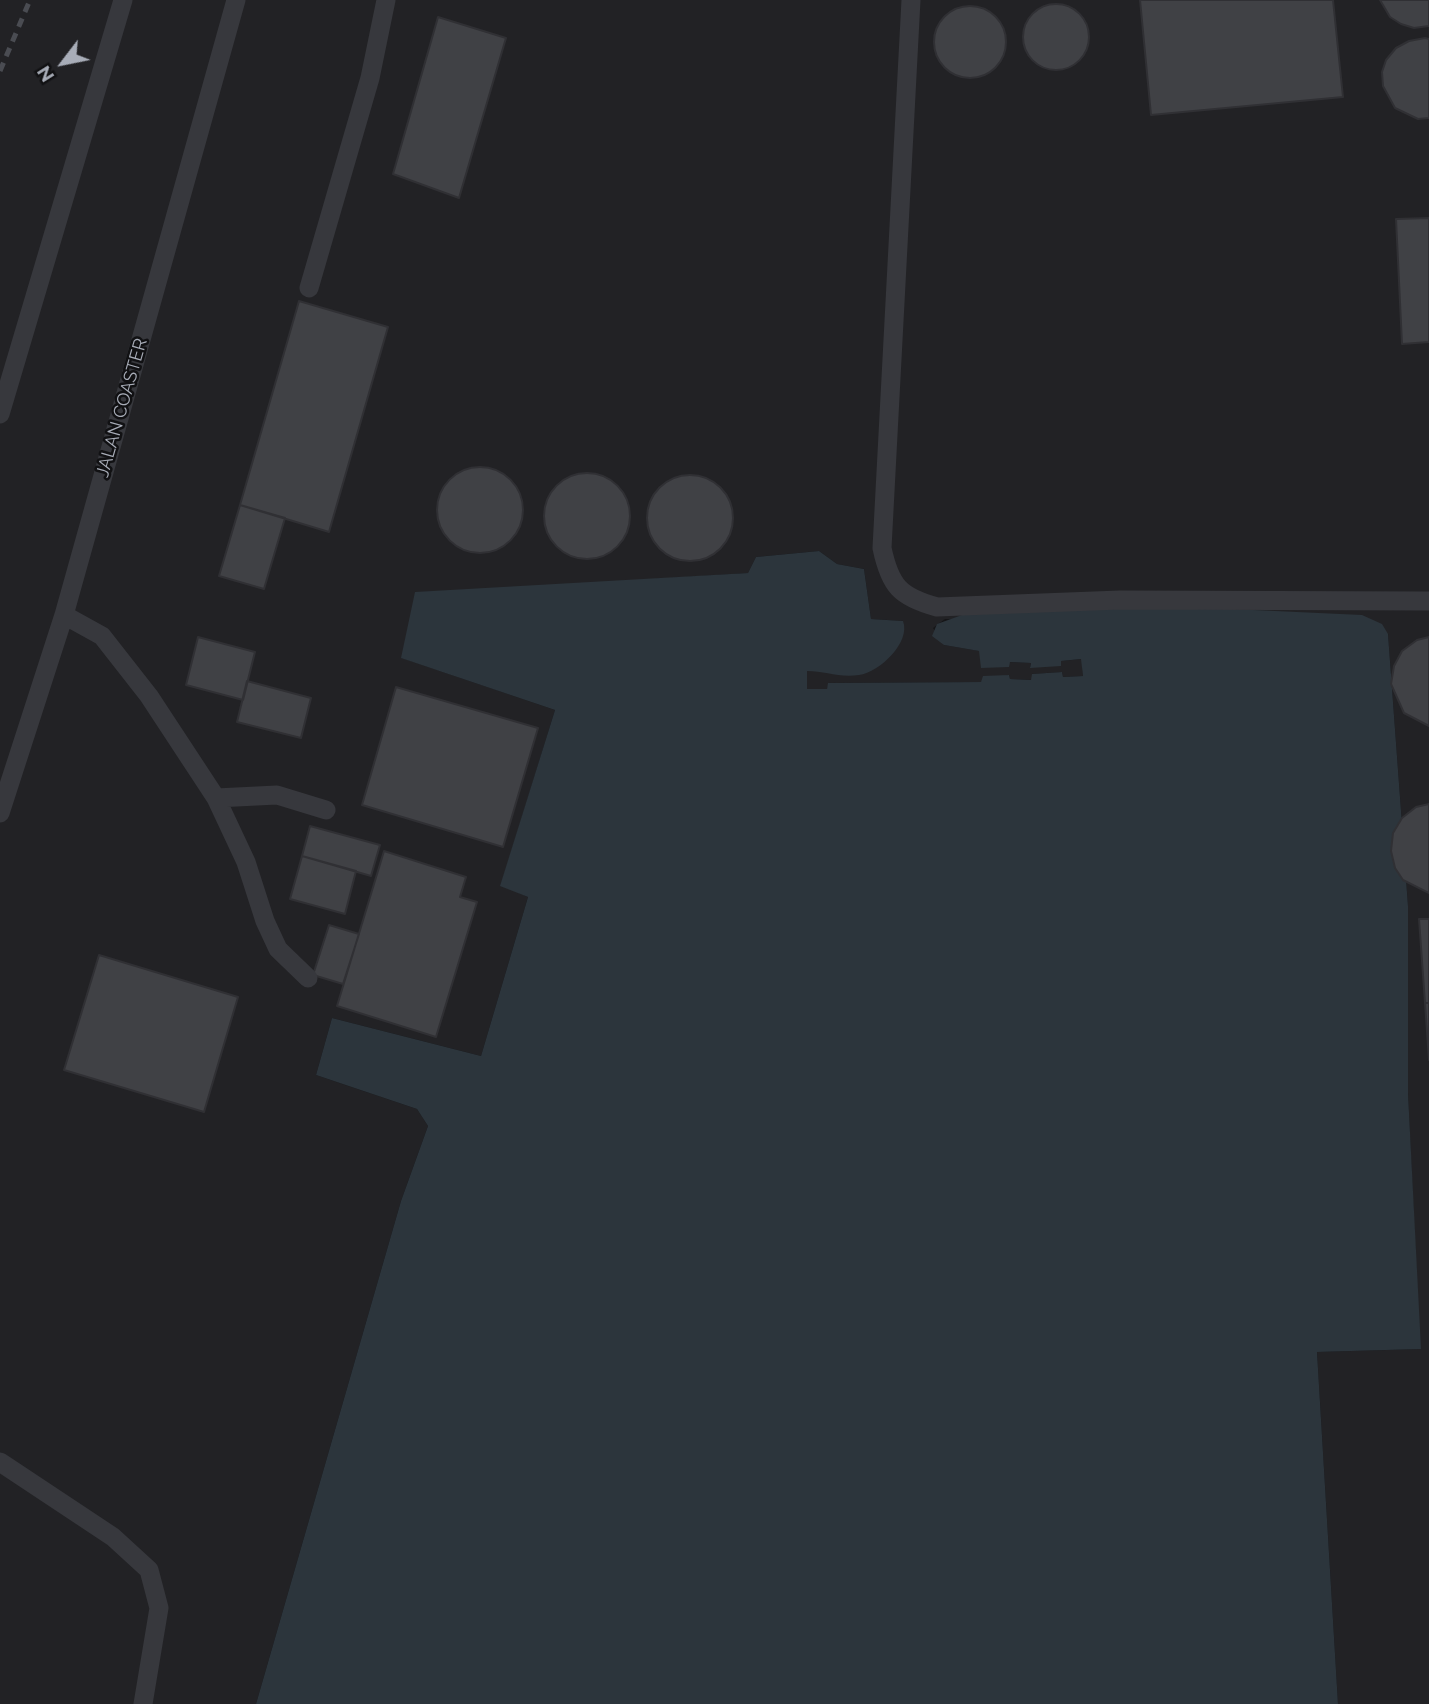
<!DOCTYPE html>
<style>
body{margin:0}
#map{position:relative;width:1429px;height:1704px;overflow:hidden;background:#161618;font-family:Raleway,sans-serif}
canvas{display:block}
.north{position:absolute;left:28px;top:28px;width:70px;height:70px;-webkit-text-stroke:5px #111113;paint-order:stroke;rotate:238deg;font-size:19px;font-weight:700;line-height:28px;text-align:center;color:#a8adb8}
.north::after{content:'';display:block;margin:auto;width:24px;height:32px;background:#a8adb8;clip-path:polygon(50% 0,100% 100%,50% 72%,0 100%)}
</style>
<div id="map">
<canvas width="1429" height="1704"></canvas>
<div class="north">N</div>
</div>
<script>
const ctx = document.querySelector('canvas').getContext('2d');
ctx.lineJoin = 'round';
function fillPath(path, color) { ctx.fillStyle = color; ctx.fill(path, 'evenodd'); }
function trace(path, color, width, dash) { ctx.strokeStyle = color; ctx.lineWidth = width; ctx.lineCap = dash ? 'butt' : 'round'; ctx.setLineDash(dash || []); ctx.stroke(path); }
function write(font, color, halo, rows, align = 'center') {
  ctx.font = font + ' Raleway,sans-serif'; ctx.lineWidth = 5; ctx.setLineDash([]); ctx.textBaseline = 'middle'; ctx.strokeStyle = halo; ctx.fillStyle = color; for (const [text, x, y, turn = 0] of rows) {
    ctx.save(); ctx.translate(x, y); ctx.rotate((+turn || 0) * Math.PI / 180); ctx.textAlign = isNaN(turn) ? turn : align; if (halo) ctx.strokeText(text, 0, 0); ctx.fillText(text, 0, 0); ctx.restore();
  }
}
fillPath(new Path2D(`
 M0,0H1429V1704H1338L1317,1352L1420,1349L1408,1093V906L1388,634L945,619L933,628L944,645L980,651L1009,662L1031,663L1030,667L1061,665V661L1082,659L1083,676L1063,677L1062,672L1032,674V680L1010,679L1009,675L981,682L829,683L827,689H807V671H826L903,621L871,619L864,569L837,564L819,551L756,557L748,573L609,582L402,658L555,710L501,885L528,897L481,1056L332,1018L316,1075L417,1109L428,1126L401,1201L256,1704H0Z`), '#222225');
fillPath(new Path2D(`
 M819,551L837,564L864,569L871,619L903,621C911,642 880,672 859,675C839,678 825,671 807,671V689H827L828,683L981,682L983,676L1009,675L1010,679L1031,680L1032,674L1062,672L1063,677L1083,676L1081,659L1061,661V666L1030,668L1031,663L1010,662L1009,667L981,668L979,651L944,645L932,636L937,624L962,615L1145,605L1362,615L1382,624L1388,634L1408,906V1093L1421,1349L1317,1352L1338,1704H256L401,1201L428,1126L417,1109L316,1075L332,1018L481,1056L528,897L500,886L555,710L401,658L415,592L748,573L756,557Z`), '#2c353c');
const building = new Path2D(`
 M1140,0H1333L1343,97L1151,115Z
 M1380,0H1429V26L1414,28L1401,24L1390,17Z
 M1023 37a33 33 0 1 1 66 0a33 33 0 1 1-66 0Z
 M934 42a36 36 0 1 1 72 0a36 36 0 1 1-72 0Z
 M438,17L506,38L459,198L393,174Z
 M1425,38L1429,39V118L1418,119L1395,108L1383,86L1382,72L1386,60L1396,48L1409,41Z
 M1429,218V342L1402,344L1396,219Z
 M299,301L388,327L329,532L240,505Z
 M437 510a43 43 0 1 1 86 0a43 43 0 1 1-86 0Z
 M544 516a43 43 0 1 1 86 0a43 43 0 1 1-86 0Z
 M647 518a43 43 0 1 1 86 0a43 43 0 1 1-86 0Z
 M240,505L285,518L264,589L219,576Z
 M198,637L255,652L243,700L186,685Z
 M1429,637V726L1404,713L1391,684L1394,666L1402,651L1417,640Z
 M247,681L311,698L301,738L237,722Z
 M396,687L538,728L503,847L362,805Z
 M1429,804V893L1403,880L1395,868L1391,851L1393,833L1402,818L1416,807Z
 M310,826L380,845L371,876L302,856Z
 M384,851L466,877L460,897L477,902L436,1037L337,1006Z
 M302,856L356,871L345,914L290,899Z
 M1419,919H1429V1003H1425Z
 M329,925L359,934L343,984L313,975Z
 M99,955L238,997L204,1112L64,1070Z
 M1425,1003H1429V1060Z`);
fillPath(building, '#404145');
trace(building, '#303034', 2);
trace(new Path2D(`
 M911,0L882,548C890,586 900,597 937,607L1120,600L1429,601
 M309,288L370,78L386,0
 M0,414L123,0
 M64,615L102,636L149,696L216,798L246,862L265,921L278,949L308,978
 M216,798L277,795L326,810
 M0,813L64,615L236,0
 M0,1462L113,1537L149,1570L159,1608L143,1704`), '#37383d', 19);
trace(new Path2D(`
 M0,71L30,0`), '#4a4c52', 5, [9, 7]);
write('18px', '#a8adb8', '#111113', [
 ["JALAN COASTER",122,408,-74]
]);
</script>
